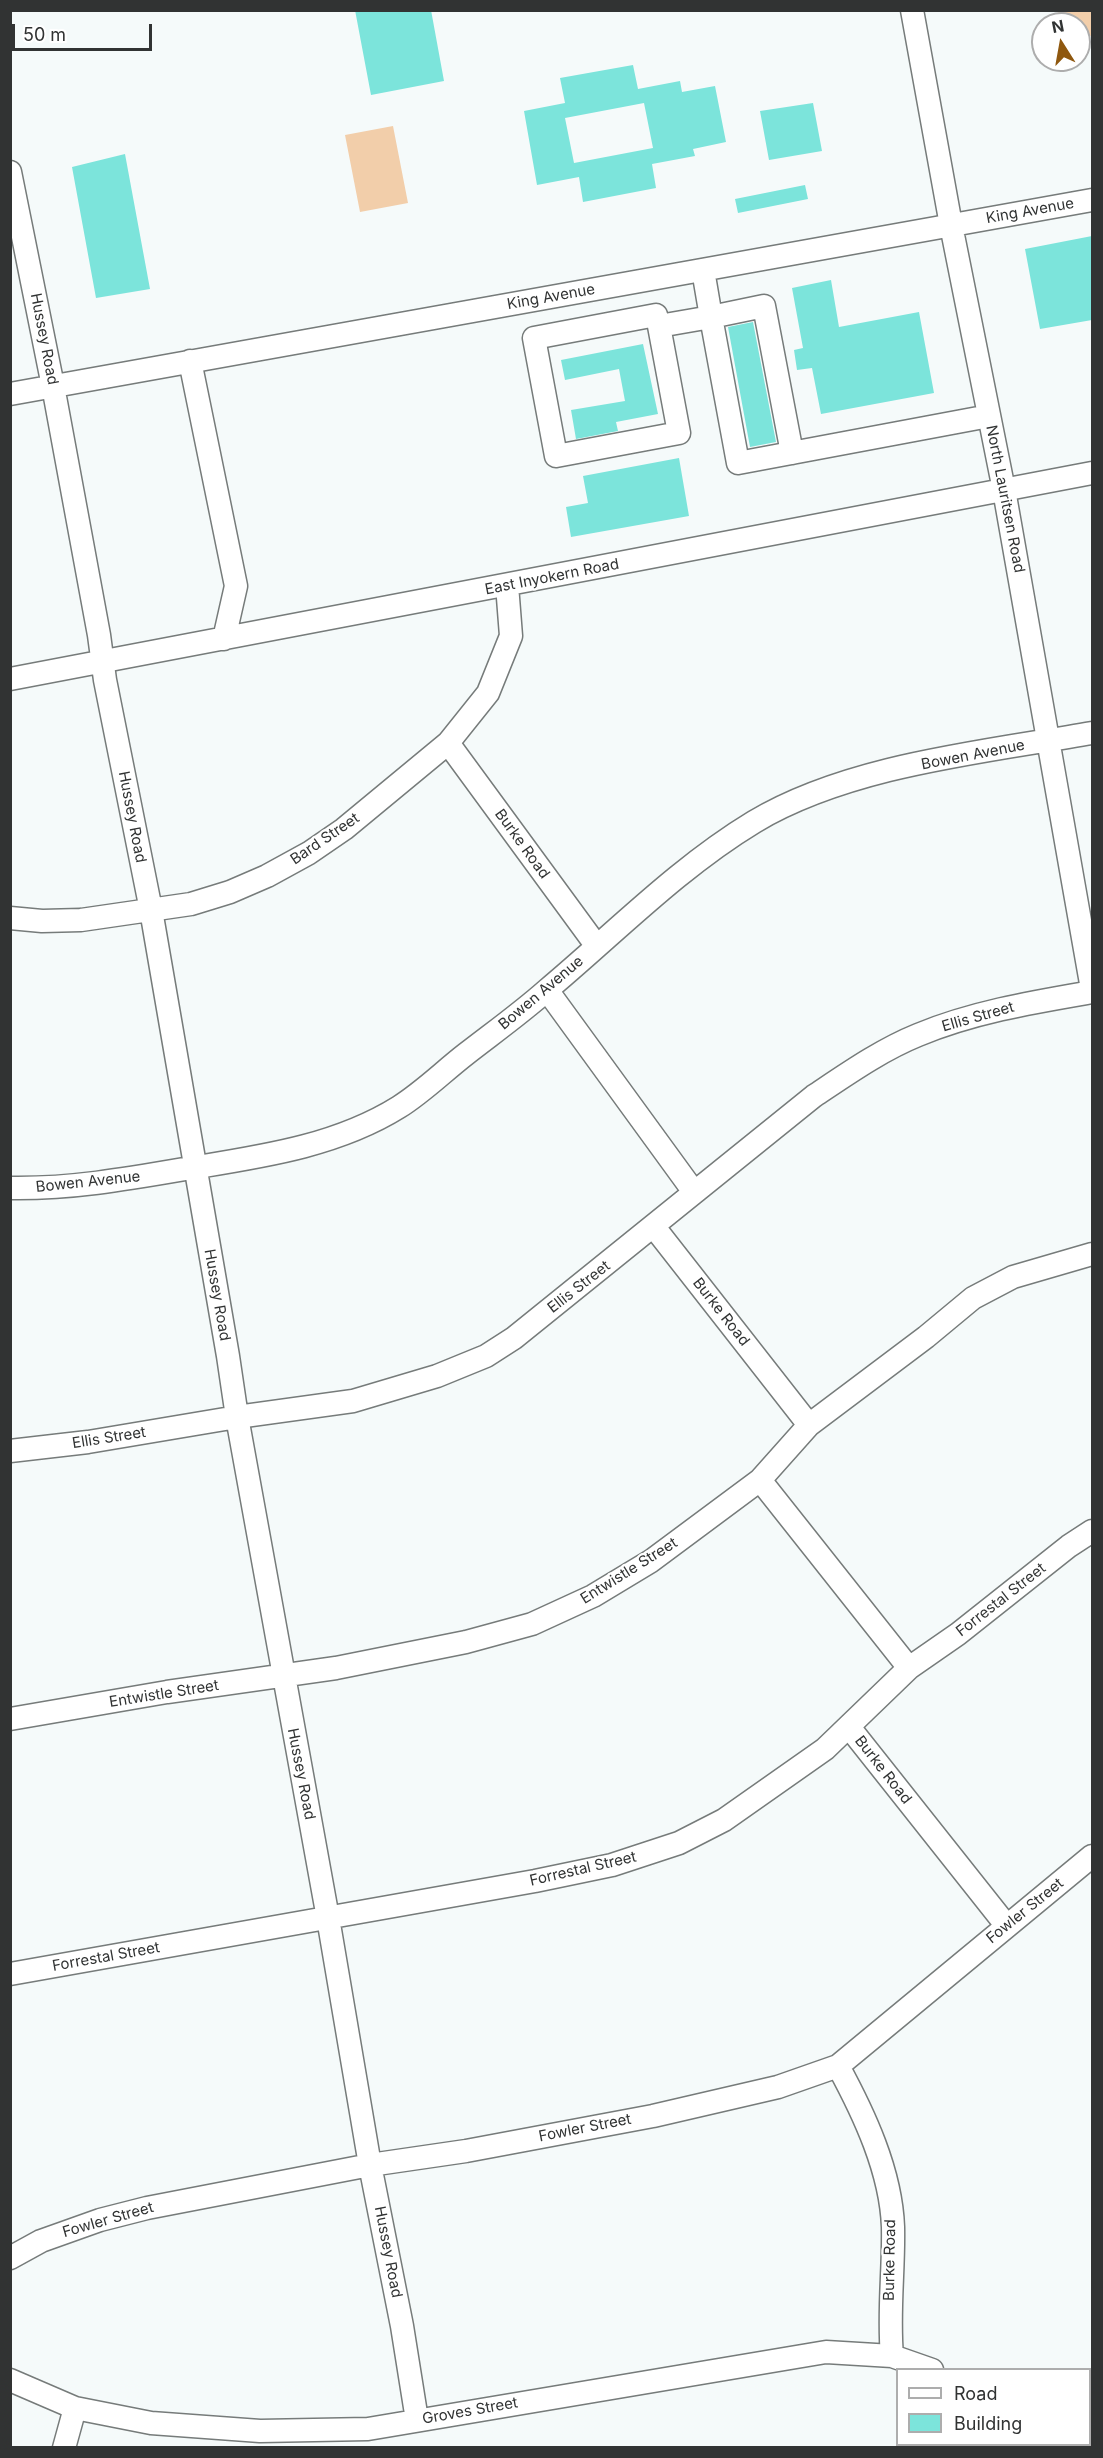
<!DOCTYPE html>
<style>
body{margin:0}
#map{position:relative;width:1103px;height:2458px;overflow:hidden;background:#f5fafa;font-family:Inter,sans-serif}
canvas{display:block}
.frame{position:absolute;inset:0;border:12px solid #313333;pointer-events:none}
.legend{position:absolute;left:896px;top:2368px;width:195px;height:78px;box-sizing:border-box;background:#fff;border:2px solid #adadad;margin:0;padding:8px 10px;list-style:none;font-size:18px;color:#313333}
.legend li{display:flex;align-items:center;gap:12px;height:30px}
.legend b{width:30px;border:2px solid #adadad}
.north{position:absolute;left:1031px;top:12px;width:60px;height:60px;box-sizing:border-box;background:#fff;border:2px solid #adadad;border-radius:50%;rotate:349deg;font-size:16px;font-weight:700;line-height:24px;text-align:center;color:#313333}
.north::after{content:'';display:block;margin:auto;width:21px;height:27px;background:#8f580f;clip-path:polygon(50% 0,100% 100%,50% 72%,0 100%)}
.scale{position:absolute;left:12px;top:24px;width:140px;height:27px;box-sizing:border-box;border:3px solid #313333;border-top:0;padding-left:8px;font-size:18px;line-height:21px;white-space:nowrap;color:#313333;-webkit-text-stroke:4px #fff;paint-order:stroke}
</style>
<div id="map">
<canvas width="1103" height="2458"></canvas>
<div class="frame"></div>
<ul class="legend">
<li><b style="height:8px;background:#fff"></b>Road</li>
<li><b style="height:16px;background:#7ce4db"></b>Building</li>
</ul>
<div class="north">N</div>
<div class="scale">50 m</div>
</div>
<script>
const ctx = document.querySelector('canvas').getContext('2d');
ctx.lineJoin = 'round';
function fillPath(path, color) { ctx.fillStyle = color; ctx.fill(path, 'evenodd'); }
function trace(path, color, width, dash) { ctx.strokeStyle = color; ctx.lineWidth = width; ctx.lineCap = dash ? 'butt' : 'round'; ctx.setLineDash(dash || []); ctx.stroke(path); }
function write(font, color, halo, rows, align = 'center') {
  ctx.font = font + ' Inter,sans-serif'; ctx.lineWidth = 4.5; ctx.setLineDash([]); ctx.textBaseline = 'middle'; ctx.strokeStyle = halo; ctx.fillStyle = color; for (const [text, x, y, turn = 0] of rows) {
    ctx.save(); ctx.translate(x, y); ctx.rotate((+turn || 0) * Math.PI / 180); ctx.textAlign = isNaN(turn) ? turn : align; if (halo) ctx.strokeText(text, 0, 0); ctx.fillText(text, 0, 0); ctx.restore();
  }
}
fillPath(new Path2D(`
 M1056,11H1092V37L1079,27V24H1075Z
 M393,126L408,203L360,212L345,135Z`), '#f2ceaa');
fillPath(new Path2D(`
 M355,10H431L444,81L371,95Z
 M633,65L638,89L680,81L682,92L715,86L726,142L693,149L695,156L652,164L656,188L583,202L579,177L537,185L524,111L565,103L560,78ZM644,103L653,148L574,163L565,118Z
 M813,103L822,151L769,160L760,111Z
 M125,154L150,289L96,298L72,167Z
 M805,185L808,199L738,213L735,199Z
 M1092,236V320L1040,329L1025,249Z
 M831,280L839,327L919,312L934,393L821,414L812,368L797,370L794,350L803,348L792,288Z
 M753,322L776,442L750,447L728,327Z
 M643,344L658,414L616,422L618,431L576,439L571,410L625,401L619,369L565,380L561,360Z
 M679,458L689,516L571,537L566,507L588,503L583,476Z`), '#7ce4db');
const minor = new Path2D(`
 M912,10L951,225L1004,490L1092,989
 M10,172L53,386L99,635L105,680L151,910L228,1356L237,1417L328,1918L370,2165L402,2326L417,2420
 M703,270L711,317L764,306L792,453
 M656,315L534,338L556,456L679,433L659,326L711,317L738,463L989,416
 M190,361L236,586L224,639
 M10,394L1092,200
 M10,679L1092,473
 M448,743L596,945
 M10,918L42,921L81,920L191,904L230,892L267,876L309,853L344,829L448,743L488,693L511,636L507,585
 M547,990L694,1192
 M10,1188C70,1189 127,1179 185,1169C258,1157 335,1147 399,1107C423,1092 444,1071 466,1054C493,1033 521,1013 547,990C615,933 678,868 754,822C849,765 984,752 1092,733
 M654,1227L809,1425
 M10,1451L88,1442L237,1417L353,1401L437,1376L486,1356L514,1338L814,1096C847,1074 881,1050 918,1035C973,1012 1034,1002 1092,992
 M760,1480L909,1668
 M10,1719L167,1692L336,1668L466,1642L532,1624L593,1596L651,1561L760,1480L809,1425L926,1337L973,1298L1013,1277L1092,1254
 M849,1727L1006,1925
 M10,1974L535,1881L612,1865L679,1843L724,1820L825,1749L909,1668L958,1634L1069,1546L1092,1531
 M838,2066C864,2114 891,2171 893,2227C894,2270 888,2313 892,2356
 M10,2258L41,2241L100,2220L147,2208L370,2165L466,2151L653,2116L778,2087L838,2066L1092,1856
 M10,2380L75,2408L151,2423L260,2431L368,2429L826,2352L892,2356L932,2370
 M1090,2421L1092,2422
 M64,2448L75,2408`);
trace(minor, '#767b7a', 25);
trace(minor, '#fff', 22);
write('15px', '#313333', '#fff', [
 ["King Avenue",1030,211,-10],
 ["King Avenue",551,297,-10],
 ["Hussey Road",44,339,79],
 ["North Lauritsen Road",1005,499,79],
 ["East Inyokern Road",552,577,-11],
 ["Bowen Avenue",973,755,-11],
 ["Hussey Road",132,817,79],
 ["Bard Street",325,839,-34],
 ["Burke Road",522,844,54],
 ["Bowen Avenue",541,993,-40],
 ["Ellis Street",978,1017,-16],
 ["Bowen Avenue",88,1182,-6],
 ["Ellis Street",579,1287,-38],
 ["Hussey Road",217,1295,80],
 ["Burke Road",721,1312,52],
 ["Ellis Street",109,1438,-9],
 ["Entwistle Street",629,1571,-32],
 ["Forrestal Street",1001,1600,-38],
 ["Entwistle Street",164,1694,-9],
 ["Burke Road",883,1770,52],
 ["Hussey Road",301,1774,79],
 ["Forrestal Street",583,1869,-13],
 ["Fowler Street",1025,1911,-39],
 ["Forrestal Street",106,1957,-10],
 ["Fowler Street",585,2128,-11],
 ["Fowler Street",108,2220,-16],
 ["Hussey Road",388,2252,79],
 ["Burke Road",890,2260,-89],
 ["Groves Street",470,2411,-10]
]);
</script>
